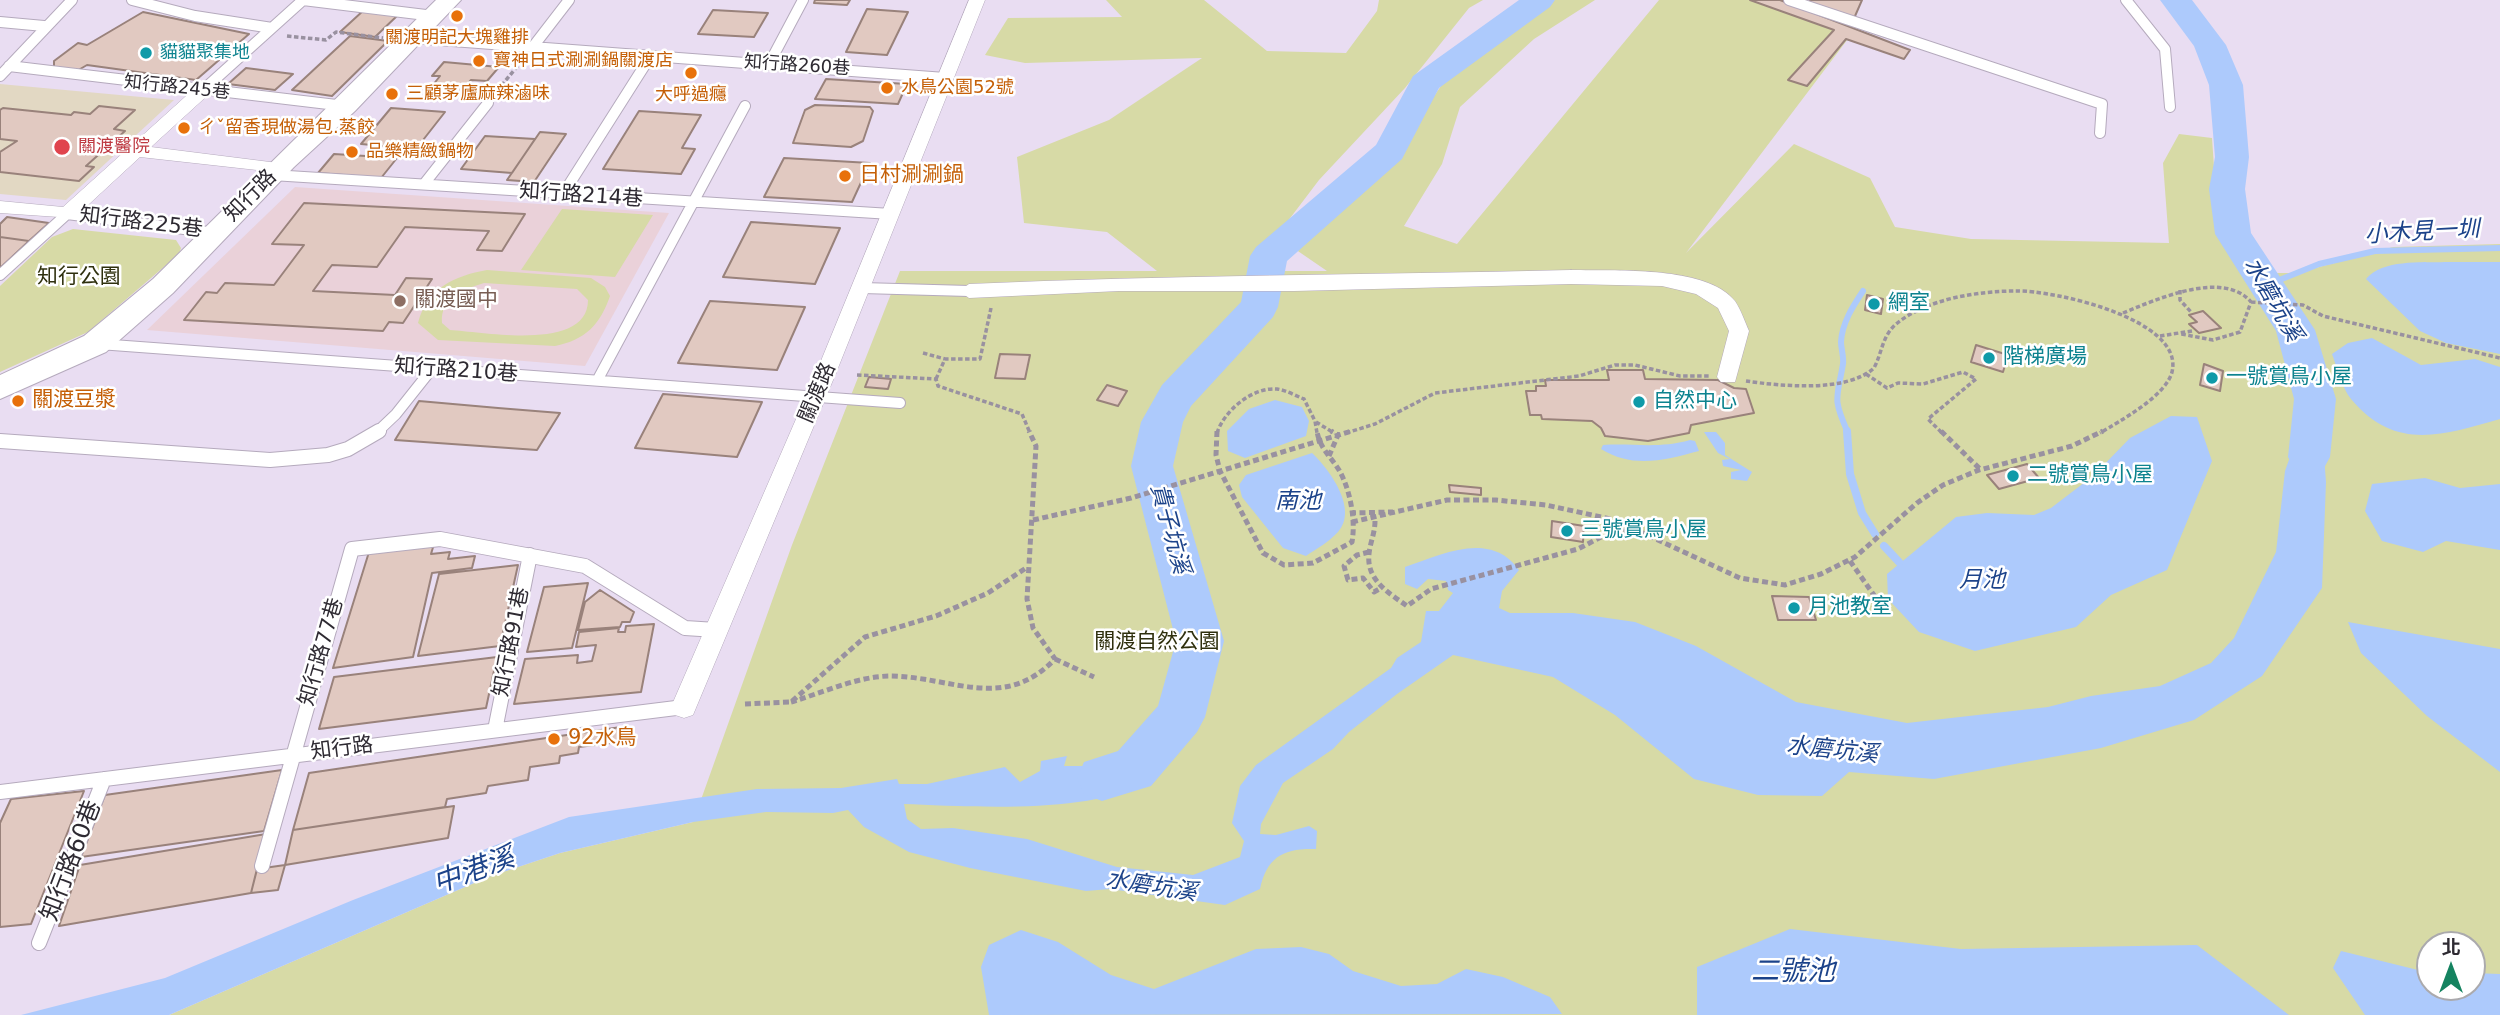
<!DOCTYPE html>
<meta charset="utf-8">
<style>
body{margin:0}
#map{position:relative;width:2500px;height:1015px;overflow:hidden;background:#e9ddf2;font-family:"DejaVu Sans","Noto Sans TC",sans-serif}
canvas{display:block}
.north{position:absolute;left:2416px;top:931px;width:70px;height:70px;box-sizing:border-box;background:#fff;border:2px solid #abaaad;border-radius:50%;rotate:0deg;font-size:19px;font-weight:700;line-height:28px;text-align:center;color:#2e2a32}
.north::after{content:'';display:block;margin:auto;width:24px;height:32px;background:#158360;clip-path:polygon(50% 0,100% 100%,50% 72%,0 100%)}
</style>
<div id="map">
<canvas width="2500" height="1015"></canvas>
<div class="north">北</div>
</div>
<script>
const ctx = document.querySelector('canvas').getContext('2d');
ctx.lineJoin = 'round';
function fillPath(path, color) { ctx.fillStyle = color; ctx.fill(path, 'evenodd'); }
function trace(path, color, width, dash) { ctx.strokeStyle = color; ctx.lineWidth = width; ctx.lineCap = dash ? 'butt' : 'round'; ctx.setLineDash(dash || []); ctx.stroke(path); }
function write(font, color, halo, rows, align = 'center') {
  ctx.font = font + ' "DejaVu Sans","Noto Sans TC",sans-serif'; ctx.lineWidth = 5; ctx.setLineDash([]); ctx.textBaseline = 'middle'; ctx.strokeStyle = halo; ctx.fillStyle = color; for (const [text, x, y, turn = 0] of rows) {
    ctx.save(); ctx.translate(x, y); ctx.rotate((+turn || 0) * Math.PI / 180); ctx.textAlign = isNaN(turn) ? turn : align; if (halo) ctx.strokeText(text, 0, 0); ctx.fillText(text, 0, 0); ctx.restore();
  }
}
fillPath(new Path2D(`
 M295,187L669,213L585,366L147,330Z`), '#ead1d9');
fillPath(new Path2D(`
 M0,84L174,100L66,200L0,194Z`), '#e2d8c3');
fillPath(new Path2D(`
 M1106,0H1204L1267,51L1346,53L1377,11L1379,0H1483L1469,8L1405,88L1319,180L1250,271H1327L1292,247L1401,144L1443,83L1530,11L1549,0H1595L1534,39L1460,107L1442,164L1404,226L1457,244L1659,0H1776L1857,27L1686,253L1794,144L1870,178L1895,227L1971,239L2169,243L2163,163L2179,134L2212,138L2218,225L2246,273H2297L2393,247L2500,244V1015H169L488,877L560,853L693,822L792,545L900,271H1157L1107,232L1024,223L1017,157L1109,120L1202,58L1025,63L985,55L1008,18L1122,17ZM2430,945H2472V987H2430Z
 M562,209L653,215L615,277L521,270Z
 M73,229L176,240L181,248L179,254L88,332L0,372V286L52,237Z
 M487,270L591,278L605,287L610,296C600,325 585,340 555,346L438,340L418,323C427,288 454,276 487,270ZM484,283L577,289L588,300C588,352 484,332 450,330L442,323C440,297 464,289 484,283Z`), '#d7daa6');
fillPath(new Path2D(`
 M2445,262H2500V354L2446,343L2420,331L2366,279C2383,259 2420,263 2445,262Z
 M2372,338L2421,365L2475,359L2500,367V419C2443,435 2395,452 2351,399C2342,388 2337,367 2332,354L2348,343Z
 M2315,399L2321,416L2326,482L2322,588L2262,676L2194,720L2101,748L1934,779L1849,772L1822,796L1758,795L1694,779L1615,715L1553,677L1453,655L1397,694L1349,732L1333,749L1283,783L1261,824L1260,834L1276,835L1309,826L1317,831L1316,849C1283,848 1267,857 1260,889L1225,905L1110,889L1086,891L970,868L909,852L864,827L848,810L833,813L766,812L693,822L560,853L488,877L169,1015H21L165,978L353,900L569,817L757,789L841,788L897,779L899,784H927L1005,767L1020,782L1040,771L1041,761L1067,756L1064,766H1105L1124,754L1153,749C1151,761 1150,775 1139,783C1092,815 962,806 904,804L907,819L921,829L953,828L1027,839L1117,867L1193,875L1240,857L1244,841L1232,823L1240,786L1256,765L1391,668L1397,658L1421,642L1426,611H1439L1453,593L1448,590L1446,581L1428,579L1417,589L1405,584V567C1442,554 1491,530 1519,570L1502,591L1499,608L1510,613H1573L1635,622L1696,646L1796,702L1907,723L2048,707L2091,696L2160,686L2211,663L2234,638L2276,552L2285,471L2306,412Z
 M1275,400L1302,407L1309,421L1306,436L1245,458L1228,451L1227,431L1249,409Z
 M2171,416L2197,417L2212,461L2167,570L2111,595L2076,627L1975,651L1919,632L1888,599L1887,574L1956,517L1987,513L2034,515L2051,508L2093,476L2130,438Z
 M1704,432H1716L1725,443V455L1752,472L1747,481L1731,479V472L1741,470L1723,466L1722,460L1730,459L1718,453Z
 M1690,440L1695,441L1699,451C1665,460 1633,469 1601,449L1603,445C1633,443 1659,449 1690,440Z
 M1312,453C1329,469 1359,509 1338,532C1329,542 1316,549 1306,556L1283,548L1242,497L1239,485L1246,475Z
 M2425,478L2460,488L2500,484V550L2446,541L2423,552L2382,541L2365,511L2372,484Z
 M2348,622L2500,649V772L2427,716L2361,653Z
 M1790,929L1961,949L2197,945L2289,1015H1697V967Z
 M1021,930L1058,942L1111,975L1154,989L1256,949L1301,947L1329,954L1353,971L1401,986L1437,984L1466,969L1503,977L1550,997L1562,1014L989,1015L981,967L989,945Z
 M2341,951L2430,973V987H2472V973L2500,974V1015H2365L2333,968Z`), '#adcafc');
trace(new Path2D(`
 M2267,285L2319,264L2375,251L2500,248
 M1848,433C1832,397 1837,399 1843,364C1844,356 1841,349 1841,342C1842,323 1853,306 1863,291`), '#adcafc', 6);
trace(new Path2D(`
 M1847,431L1850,474L1862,513L1875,534
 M1884,546L1899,562`), '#adcafc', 8);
fillPath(new Path2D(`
 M1519,0H1555L1550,7L1439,88L1402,159L1287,261L1278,307L1273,317L1191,406L1183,422L1173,466L1224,641L1205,717L1197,732L1151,786L1102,801L1084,794L1077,778L1084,762L1118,751L1158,706L1176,641L1131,466L1141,422L1162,385L1241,302L1250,256L1256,247L1376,145L1413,76Z
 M2160,0H2192L2226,45L2243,85L2249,157L2245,189L2251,233L2315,330L2336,399L2330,457L2324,468L2309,473L2294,468L2288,457L2294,399L2276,331L2215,234L2209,189L2215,157L2209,85L2194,46Z`), '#adcafc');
const building = new Path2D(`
 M815,0H850L847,5L814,3Z
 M1750,0H1780L1910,50L1904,59L1846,39L1807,86L1788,80L1834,30Z
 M1810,0H1862L1852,23L1808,6Z
 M867,9L908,12L887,55L846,52Z
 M364,10L399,14L375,37L340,32Z
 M713,10L768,13L754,37L698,34Z
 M143,12L249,34L196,80L87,65L75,72L54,67V61L78,43L87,45Z
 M350,36L388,41L332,96L292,90Z
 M444,62L499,67L487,81L471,80L460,92L429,90L440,76H432Z
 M246,68L293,74L275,90L228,84Z
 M826,79L907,84L898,104L815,99Z
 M815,105L870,107L873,111L863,141L851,147L793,143L805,110Z
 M99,106L135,110L114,129L125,131L86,166L94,167L79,181L0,172V152L17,141L0,139V110L3,108L71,115L74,112L90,114Z
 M391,108L445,112L416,149L361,144Z
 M639,111L701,115L682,148L695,149L681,174L603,169Z
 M540,132L566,134L534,182L507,180Z
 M485,136L535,139L512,173L461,169Z
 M334,154L397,158L381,178L318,173Z
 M784,158L870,163L852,202L764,197Z
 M304,203L525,214L502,251L477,250L489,231L405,227L377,267L332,265L313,291L395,295L406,278L432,279L403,323L389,322L383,331L184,320L206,292L217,293L225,283L274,285L304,245L272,244Z
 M7,217L49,223L29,241L0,237V224Z
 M751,222L840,228L815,284L723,277Z
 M0,237L29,241L0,268Z
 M1867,295L1883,299L1881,314L1865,310Z
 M710,301L805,307L777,370L678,363Z
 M2203,311L2221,328L2199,333L2189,324L2197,322L2189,315Z
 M1976,345L2008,355L2003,372L1971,362Z
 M1000,354L1030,355L1025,379L995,378Z
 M2204,364L2223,371L2220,391L2200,385Z
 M1607,370H1643L1645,379L1718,380L1734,388L1746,389L1754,413L1691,425L1689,433L1648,441L1605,436L1601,428L1592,421L1542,419L1541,415H1530L1526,391H1536V386H1546L1545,380H1609Z
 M869,377L891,379L888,389L865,387Z
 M1107,385L1127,391L1118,406L1097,400Z
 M663,394L762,402L737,457L635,448Z
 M419,401L498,408L560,413L537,450L395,440Z
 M2027,464L2039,478L1999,489L1987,475Z
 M1449,485L1481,488V495L1450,492Z
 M1552,521L1584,526L1583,542L1551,537Z
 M434,544L431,554L450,552L448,559L475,556L472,568L432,573L413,657L333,668L369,552Z
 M518,565L500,646L418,656L439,574Z
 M588,583L572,648L527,652L544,587Z
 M600,590L634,612L630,622H622L620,627L578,630L585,602Z
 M1772,596L1809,597L1816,620H1778Z
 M654,624L641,692L514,704L525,659L578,655L577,663L592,661L596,645L576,647L579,632L619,628L618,632H625L626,626Z
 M497,657L486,708L319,729L334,677Z
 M621,727L619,742L579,747L578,753L560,756L559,763L530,767L528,780L488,786L486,793L447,799L445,807L293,830L309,773Z
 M282,770L264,831L81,857L105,795Z
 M84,791L31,924L0,927V823L11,799Z
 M454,806L448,838L285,865L293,830Z
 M266,834L251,893L59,926L80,865Z
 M285,865L278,890L251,893L257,869Z`);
fillPath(building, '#e1c9c1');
trace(building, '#99827b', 2);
const laneFar1 = new Path2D(`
 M132,0L195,16L272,28
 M1789,0L2102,104L2100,133
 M2126,0L2165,49L2170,107
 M0,22L44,26
 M412,38L945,78
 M532,48L569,0
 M769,64L803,0
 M9,66L345,106
 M0,76L72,0
 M202,91L303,0L434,16
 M272,175L891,214
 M424,184L488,103
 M563,194L650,57
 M0,275L67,214L215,233
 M862,288L969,291
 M99,344L900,403
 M598,379L745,106
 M376,433L396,414L431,370`);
const lane = new Path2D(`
 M0,441L270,460L328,455L348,449L379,431
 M495,730L530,555
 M0,792L684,707
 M262,866L352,549L440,539L585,566L685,628L716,630
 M39,943L104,779`);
const street = new Path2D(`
 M969,0H985L836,373L693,715L684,718L675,715L671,707L816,373Z
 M202,86L211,91L208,95L151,147L278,163L287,169L284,173L140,157L74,218L0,213V201L63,207L196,87Z
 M1571,270C1612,271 1707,265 1735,301C1741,310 1745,322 1749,331L1735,382H1721L1717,377L1729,331L1718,308L1696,294L1662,286L1571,284L1294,291H1119L969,298L959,291L969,284C1169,275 1370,275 1571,270Z`);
const secondary = new Path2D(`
 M436,0H461L355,111L294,167L173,293L106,352L0,399V375L84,336L153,279Z`);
trace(laneFar1, '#b5aabd', 12);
trace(lane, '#b5aabd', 16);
trace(street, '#b5aabd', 1);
trace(secondary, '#b5aabd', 2);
trace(new Path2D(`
 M287,36L326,40L336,32L383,38
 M497,91L520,63
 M2180,290V300L2191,312
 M2251,302L2303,305L2323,316L2500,358
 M2123,313C2155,300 2223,269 2251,302L2240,332L2213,340L2181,334
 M2160,336L2192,331
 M923,353L945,359
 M1866,374L1887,388L1898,383L1923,384L1963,372L1976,379L1928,419L1942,433
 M857,375L936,379L938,386L1022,414L1030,433
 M936,379L945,359H980L991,308
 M1746,381C1780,386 1847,393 1874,368C1882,353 1882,337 1895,325C1925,299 1978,291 2016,291C2053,290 2185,319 2172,372C2166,396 2120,421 2100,433
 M1316,422L1334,433
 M1217,433C1224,411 1252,387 1277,389C1286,390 1296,396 1304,399L1315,421L1317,433
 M1346,433L1375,424L1435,393L1579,376L1615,365H1635L1680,376H1710`), '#9991a0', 3.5, [4.5, 2.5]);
trace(new Path2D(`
 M1217,431L1216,455L1220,471L1263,553L1284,565L1313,563L1352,542C1356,520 1350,489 1339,470C1331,457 1319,447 1317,431
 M1941,431L1980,469
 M1329,456L1338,435L1331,431
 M1350,513L1393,512
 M1033,520L1131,498L1352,431
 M1375,521C1375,533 1370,543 1369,554C1366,580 1389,593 1407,606L1431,589L1578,549L1601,537L1635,528
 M1352,522L1447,500H1496L1546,505L1615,520L1740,578L1785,585L1821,574L1855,557L1917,503L1943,485L1979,470L2072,446L2103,431
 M1369,552L1357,555L1344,566L1348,580L1363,578L1374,592L1381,588
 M1850,561L1876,598
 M1055,659L1094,677
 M791,702C822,693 858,676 891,676C953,677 1004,712 1055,659L1033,628L1027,599L1036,446L1029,431
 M745,704L791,702L865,637L936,616L988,593L1026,568`), '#9991a0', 5, [6, 3.5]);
trace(laneFar1, '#fff', 10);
trace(lane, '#fff', 14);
fillPath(street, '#fff');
fillPath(secondary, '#fff');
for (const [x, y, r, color] of [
 [457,16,7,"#e8710a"],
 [146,53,7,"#0f9aa8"],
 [479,61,7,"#e8710a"],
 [691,73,7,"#e8710a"],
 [887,88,7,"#e8710a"],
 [392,94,7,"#e8710a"],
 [184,128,7,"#e8710a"],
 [62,147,9,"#e0444e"],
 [352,152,7,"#e8710a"],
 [845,176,7,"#e8710a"],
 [400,301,7,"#8d6e63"],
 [1874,304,7,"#0f9aa8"],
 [1989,358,7,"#0f9aa8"],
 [2212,378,7,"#0f9aa8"],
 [18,401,7,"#e8710a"],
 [1639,402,7,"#0f9aa8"],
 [2013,476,7,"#0f9aa8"],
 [1567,531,7,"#0f9aa8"],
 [1794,608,7,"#0f9aa8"],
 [554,739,7,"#e8710a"]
]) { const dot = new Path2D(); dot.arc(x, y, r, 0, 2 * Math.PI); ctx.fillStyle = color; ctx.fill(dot); trace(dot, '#fff', 2.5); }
write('18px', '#c56008', '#fff', [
 ["關渡明記大塊雞排",457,38,"center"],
 ["寶神日式涮涮鍋關渡店",493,61],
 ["水鳥公園52號",901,88],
 ["三顧茅廬麻辣滷味",406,94],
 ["大呼過癮",691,95,"center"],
 ["ㄔˇ留香現做湯包.蒸餃",198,128],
 ["品樂精緻鍋物",366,152]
], 'left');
write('18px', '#0d838f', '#fff', [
 ["貓貓聚集地",160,53]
], 'left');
write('18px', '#2e2a32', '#fff', [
 ["知行路260巷",797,66,4],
 ["知行路245巷",177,88,6]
]);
write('18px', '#be3a42', '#fff', [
 ["關渡醫院",78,147]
], 'left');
write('21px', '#c56008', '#fff', [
 ["日村涮涮鍋",859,176],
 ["關渡豆漿",32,401],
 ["92水鳥",568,739]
], 'left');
write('21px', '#2e2a32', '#fff', [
 ["知行路",251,196,-45],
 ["知行路214巷",581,196,4],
 ["知行路225巷",141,223,7],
 ["知行路210巷",456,371,4],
 ["關渡路",818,393,-67],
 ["知行路91巷",512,642,-79],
 ["知行路77巷",322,652,-74],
 ["知行路",342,749,-7]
]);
write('21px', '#2f300e', '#fff', [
 ["知行公園",79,278],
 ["關渡自然公園",1157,643]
]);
write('21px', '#785e54', '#fff', [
 ["關渡國中",414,301]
], 'left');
write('21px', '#0d838f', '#fff', [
 ["網室",1888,304],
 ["階梯廣場",2003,358],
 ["一號賞鳥小屋",2226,378],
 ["自然中心",1653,402],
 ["二號賞鳥小屋",2027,476],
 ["三號賞鳥小屋",1581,531],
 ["月池教室",1808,608]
], 'left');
write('italic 23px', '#1c438a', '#fff', [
 ["小木見一圳",2422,233,-3],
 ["水磨坑溪",2272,300,60],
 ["南池",1298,502],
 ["貴子坑溪",1169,529,75],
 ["月池",1982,581],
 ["水磨坑溪",1832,751,6],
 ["水磨坑溪",1151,887,9]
]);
write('24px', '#2e2a32', '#fff', [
 ["知行路60巷",72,861,-69]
]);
write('italic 28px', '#1c438a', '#fff', [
 ["中港溪",474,872,-20],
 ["二號池",1793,973]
]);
</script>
